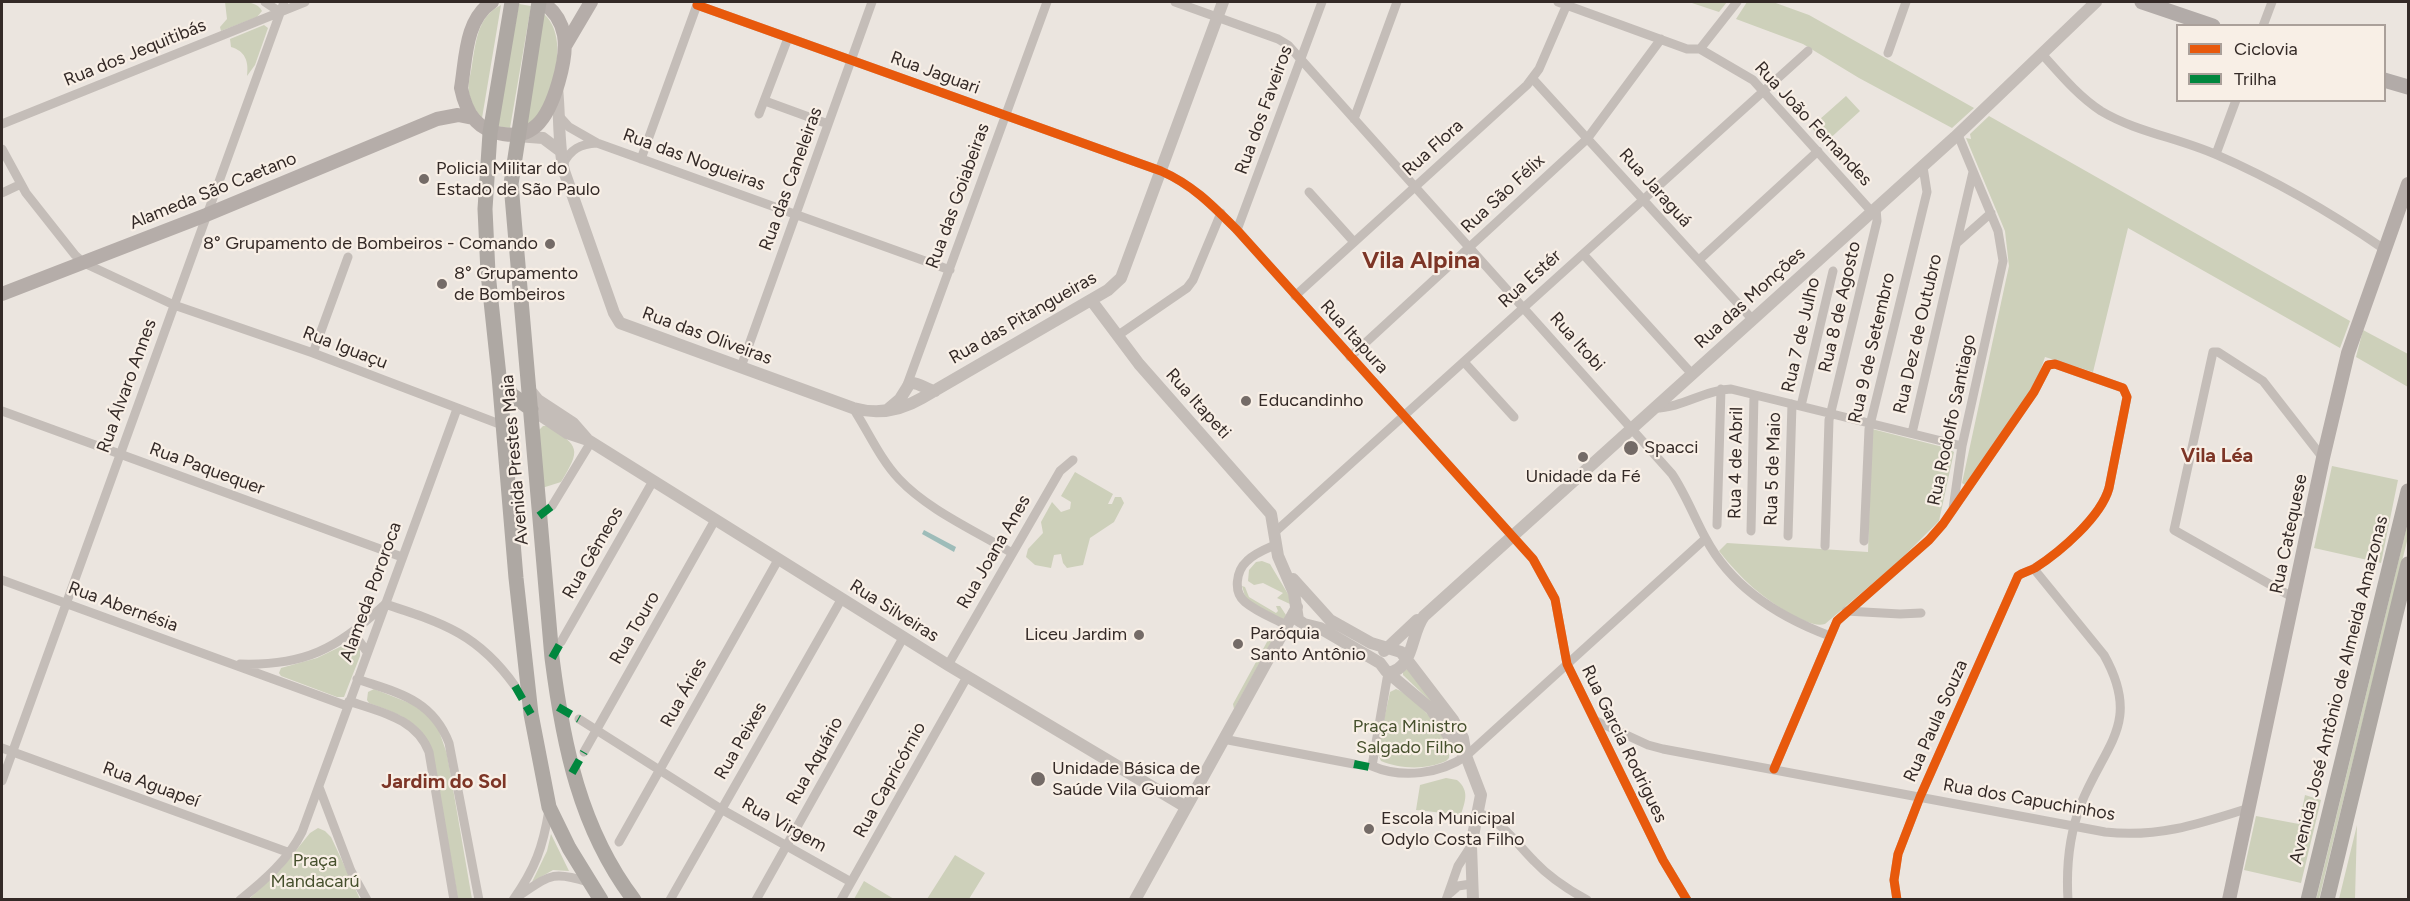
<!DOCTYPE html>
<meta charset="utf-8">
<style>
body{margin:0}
#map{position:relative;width:2410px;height:901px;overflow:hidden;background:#ebe5df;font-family:Figtree,sans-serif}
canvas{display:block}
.frame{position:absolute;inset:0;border:3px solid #342a27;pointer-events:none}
.legend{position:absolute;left:2176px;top:24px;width:210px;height:78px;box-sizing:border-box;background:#f8efe6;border:2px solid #aaa09a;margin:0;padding:8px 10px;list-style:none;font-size:18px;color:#342a27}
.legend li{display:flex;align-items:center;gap:12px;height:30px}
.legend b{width:30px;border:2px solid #aaa09a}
</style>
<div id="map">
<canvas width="2410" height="901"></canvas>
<div class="frame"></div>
<ul class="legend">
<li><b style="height:8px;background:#e8590c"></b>Ciclovia</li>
<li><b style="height:8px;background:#00873e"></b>Trilha</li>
</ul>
</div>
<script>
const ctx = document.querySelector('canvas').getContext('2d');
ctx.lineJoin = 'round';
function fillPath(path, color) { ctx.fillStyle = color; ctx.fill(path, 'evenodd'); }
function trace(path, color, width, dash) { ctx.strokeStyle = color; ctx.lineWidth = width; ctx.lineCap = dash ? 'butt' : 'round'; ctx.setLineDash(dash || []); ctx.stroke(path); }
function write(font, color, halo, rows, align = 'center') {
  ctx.font = font + ' Figtree,sans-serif'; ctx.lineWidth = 4.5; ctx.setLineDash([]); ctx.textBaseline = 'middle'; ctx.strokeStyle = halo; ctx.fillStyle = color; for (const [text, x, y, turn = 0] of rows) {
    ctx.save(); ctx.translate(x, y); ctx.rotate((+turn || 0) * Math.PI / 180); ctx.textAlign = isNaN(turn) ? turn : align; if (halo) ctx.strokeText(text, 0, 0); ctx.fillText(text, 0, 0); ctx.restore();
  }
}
fillPath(new Path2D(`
 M225,2C238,2 257,0 262,11L257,17L221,31L220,27L227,19Z
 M1689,2H1727L1719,12Z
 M1747,2H1773L1809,15L1974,108L1952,128L1859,78L1803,44L1736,19Z
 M519,4L531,6L510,128L496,126Z
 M501,5L482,118C475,110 471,103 469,93C467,85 471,74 472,65C476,42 477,17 501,5Z
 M543,13C569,35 555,89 539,114C536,119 529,123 525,127Z
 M264,25L268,28L255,65L247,76C249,61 245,51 231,47L230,39Z
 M1846,96L1860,111L1825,143L1811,127Z
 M1989,116L2350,321L2340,348L2128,228L2093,372L2045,357L2036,383L1965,485L1962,483L2009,266L2005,231L1966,138L1971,139L1970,134Z
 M2363,330L2408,354V387L2356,357Z
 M543,426H547C580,446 581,449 561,482L542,488L538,431Z
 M1872,429L1947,448L1954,452L1939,521L1899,561L1825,624C1815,627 1803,620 1794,616C1763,599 1741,579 1719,551L1727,543L1868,552Z
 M2332,466L2398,480L2381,563L2314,548Z
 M1075,472L1113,494L1108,504H1112L1115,497H1121L1124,503L1114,522L1090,538L1083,565L1067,568L1063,563L1061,554L1054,555L1051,568L1035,565L1026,557L1028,549L1043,533L1041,522L1052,502L1061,512L1070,509L1071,502L1061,496Z
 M2408,522V537L2319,899L2316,900Z
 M1262,561L1270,564L1291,599L1290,604L1277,598L1283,593L1263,583L1254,585L1248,581L1249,570L1256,562Z
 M1242,586L1245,587L1249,597L1276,613L1278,611L1276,606H1280L1286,615L1284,620L1246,600Z
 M1272,638L1273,639L1234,709L1233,704L1268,640Z
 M348,643L355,644L360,648V656L344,697H337L281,676L279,673L281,668L317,658Z
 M1407,669L1439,707L1459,740L1428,699L1403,675V672Z
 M374,689L412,704L428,715L438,728L447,754L472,899H458L432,750C420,720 398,714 369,703L367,700L368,692Z
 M1396,689C1414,695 1455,739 1449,758L1446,761C1426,770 1400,769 1381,761L1377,752L1390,692Z
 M1446,778L1457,780C1470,791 1465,801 1461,815L1416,810L1420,785Z
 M2305,795L2321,800L2301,883L2244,870L2256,816L2299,824Z
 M2357,825L2355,899H2339Z
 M318,828L325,831L331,837L360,899L248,900L281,869L310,833Z
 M551,834L569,871L553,870L532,882L547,851Z
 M955,855L985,873L969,899H927Z
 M864,881L894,899H854Z`), '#cdd0ba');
fillPath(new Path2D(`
 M924,530L956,547L954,552L922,534Z`), '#9dbcb9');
trace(new Path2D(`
 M265,2L280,12
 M1175,2L1278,39L1288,45L1672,474C1686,495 1694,517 1706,539C1732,588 1779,617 1830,636
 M1558,2L1687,49H1700L1753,80L1872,212
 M697,5L1161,171C1193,185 1213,206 1237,230L1533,559L1555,599L1567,664L1663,860L1687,900
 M2263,26L2272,2
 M1700,49L1737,2
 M1888,53L1906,2
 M2042,54C2060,74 2078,96 2101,111C2136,132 2179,138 2217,155C2277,181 2330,212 2384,249
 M1532,78L1753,320
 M765,101L828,124
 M759,114L788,38
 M560,117L569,127L597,143L950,270
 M1354,119L1397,2
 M2,124L305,2
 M2,149L26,193L75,255L84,263L174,305L313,353L502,425
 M2216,154L2236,100
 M641,159L698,2
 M563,164C571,149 580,144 597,143
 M1309,192L1354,242
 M2,193L21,184
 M1237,230L1322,2
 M1957,243L1991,213
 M1583,254L1692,374
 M1699,260L1818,151
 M1295,296L1527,85L1539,69L1568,2
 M1117,336L1187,288L1193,280L1221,213
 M313,353L348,257
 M1350,357L1587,139L1661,39
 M1464,362L1514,417
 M741,367L872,2
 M907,385L1047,2
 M1801,406L1833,271
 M853,408C868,431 880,459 899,479C928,510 976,531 1012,553
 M1655,408C1682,408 1704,390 1731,389L1962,446
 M2,411L402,557
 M1912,433L1973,172
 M552,506L591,442
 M1953,509L1962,446L2003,261L1998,231L1958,135
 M1717,525L1721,389
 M1751,531L1754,395
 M1275,532L1808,51
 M1788,536L1792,404
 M1864,541L1869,429L1927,192L1923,167
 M1275,545C1266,549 1255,553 1247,561C1236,571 1233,592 1245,602C1257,612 1273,618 1286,625
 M1825,546L1829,420L1877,221L1876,208
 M2034,569L2104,655C2142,723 2105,744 2081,804C2069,835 2066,867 2068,900
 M2,580L347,706
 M2294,598L2174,530L2213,352H2218L2263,381L2323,458
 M385,604C443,623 478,634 515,686
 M1846,611L1900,614L1921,613
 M349,636L360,642L367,652
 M561,642L653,481
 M240,664C304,666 337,649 383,606
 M948,665L1060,471L1073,460
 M1388,673L1372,766C1402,779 1440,774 1466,756L1705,539
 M357,679C398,693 432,699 449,743L479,900
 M349,701C380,712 416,718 429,752L454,900
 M579,719L721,809L851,882
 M1594,720L1648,745L1663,749L2105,832C2158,838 2199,824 2249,808
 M1223,739L1354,764
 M2,748L290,853
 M584,752L715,520
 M1774,769L1837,621L1929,540L1943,524L2034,392L2048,365L2055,364L2123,388L2127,397L2109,488C2101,517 2060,552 2035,568C2030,571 2023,572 2018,576L1920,797L1898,854L1894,880L1897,900
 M2,781L284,2
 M319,787L351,871L367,900
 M1479,813C1503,822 1516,843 1534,861C1549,877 1567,889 1587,900
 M619,842L778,560
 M1450,893L1458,886L1471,884
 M517,897C549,876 551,870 588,882
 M240,900C265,880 288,860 302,832L457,409
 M513,900C535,869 543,847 549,810
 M670,900L841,600
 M756,900L903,638
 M841,900L967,677
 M1446,900L1458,866L1471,846`), '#c4bdb8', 9);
trace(new Path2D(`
 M557,88C560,116 558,145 564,171L614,313L620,323L853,408C878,415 900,411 922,398L1108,290L1121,278L1223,2
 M517,136L543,138L559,150
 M1091,300L1139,364L1271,514L1278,556L1294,593L1298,620L1304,624L1320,628L1380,663L1386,671L1431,709L1454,744L1466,756
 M529,389L538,400L573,423L587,439
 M531,409L567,433L588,440L948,665L1186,807
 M887,410L900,399L910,383C920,382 926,390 935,391
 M1293,579L1330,620L1371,643L1401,652L1453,720L1463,738L1466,756L1481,795L1471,846L1473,900
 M1384,651L1417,620
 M1388,673C1415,668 1410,634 1424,616L1955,137L2096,2
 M1135,900L1297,607`), '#c4bdb8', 12);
trace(new Path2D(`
 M492,2C465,20 466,58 461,88C466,113 477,131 503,134C517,136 526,135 537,125C554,109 568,58 564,35C561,20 554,10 542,2
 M565,46L591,2
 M2,294L206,215L437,119L458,115L473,118
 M2229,900L2323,458L2348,353L2408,184`), '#b5ada9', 14);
trace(new Path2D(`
 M2142,2L2213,26
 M2384,80L2408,87`), '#b2aba8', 15);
trace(new Path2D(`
 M512,2L490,133L485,209L488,273L499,376L516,578L531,714L549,807L569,848L601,900
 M539,2L511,184L552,658C563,744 580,829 634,900
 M501,379L512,395L531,409
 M2308,900L2408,491
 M2327,900L2408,564`), '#aea8a3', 15);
trace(new Path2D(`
 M539,516L552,506
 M552,658L561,642
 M515,686L531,714
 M558,707L579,719
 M1354,764L1374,768
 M572,773L584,752`), '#00873e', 8, [15, 8]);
trace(new Path2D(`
 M697,5L1161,171C1193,185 1213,206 1237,230L1533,559L1555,599L1567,664L1663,860L1687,900
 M1774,769L1837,621L1929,540L1943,524L2034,392L2048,365L2055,364L2123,388L2127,397L2109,488C2101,517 2060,552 2035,568C2030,571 2023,572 2018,576L1920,797L1898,854L1894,880L1897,900`), '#e8590c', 9);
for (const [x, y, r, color] of [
 [424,179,6,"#746b67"],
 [550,244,6,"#746b67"],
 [442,284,6,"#746b67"],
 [1246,401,6,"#746b67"],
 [1631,448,8,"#746b67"],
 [1583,457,6,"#746b67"],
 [1139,635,6,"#746b67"],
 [1238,644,6,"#746b67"],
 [1038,779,8,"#746b67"],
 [1369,829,6,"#746b67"]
]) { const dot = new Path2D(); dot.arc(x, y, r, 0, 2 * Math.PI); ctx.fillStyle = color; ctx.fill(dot); trace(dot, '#f8efe6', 2); }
write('18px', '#342a27', '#f8efe6', [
 ["Rua dos Jequitibás",135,53,-22],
 ["Rua Jaguari",935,73,20],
 ["Rua dos Faveiros",1264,110,-70],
 ["Rua João Fernandes",1813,124,47],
 ["Rua Flora",1433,148,-42],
 ["Rua das Nogueiras",694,160,20],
 ["Rua das Caneleiras",791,179,-70],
 ["Rua Jaraguá",1655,188,48],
 ["Alameda São Caetano",213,191,-22],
 ["Rua São Félix",1503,194,-43],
 ["Rua das Goiabeiras",958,196,-70],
 ["Rua Estér",1530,279,-42],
 ["Rua das Monções",1750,298,-42],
 ["Rua 8 de Agosto",1840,307,-77],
 ["Rua das Pitangueiras",1023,318,-30],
 ["Rua Dez de Outubro",1918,334,-77],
 ["Rua 7 de Julho",1801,335,-77],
 ["Rua das Oliveiras",707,336,20],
 ["Rua Itapura",1354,337,48],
 ["Rua Itobi",1577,342,48],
 ["Rua Iguaçu",345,348,21],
 ["Rua 9 de Setembro",1872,348,-77],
 ["Rua Álvaro Annes",127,386,-70],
 ["Rua Itapeti",1198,404,48],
 ["Rua Rodolfo Santiago",1952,420,-78],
 ["Avenida Prestes Maia",515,460,-95],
 ["Rua 4 de Abril",1736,463,-89],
 ["Rua Paquequer",207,469,20],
 ["Rua 5 de Maio",1773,469,-88],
 ["Rua Catequese",2289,534,-78],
 ["Rua Joana Anes",994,552,-60],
 ["Rua Gêmeos",593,553,-60],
 ["Alameda Pororoca",371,592,-70],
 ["Rua Abernésia",123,607,20],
 ["Rua Silveiras",894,611,32],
 ["Rua Touro",635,628,-60],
 ["Avenida José Antônio de Almeida Amazonas",2339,690,-76],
 ["Rua Áries",684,693,-61],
 ["Rua Paula Souza",1936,721,-66],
 ["Rua Peixes",741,741,-60],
 ["Rua Garcia Rodrigues",1624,744,64],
 ["Rua Aquário",815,761,-61],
 ["Rua Capricórnio",890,780,-61],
 ["Rua Aguapeí",151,785,20],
 ["Rua dos Capuchinhos",2029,800,10],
 ["Rua Virgem",784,825,29]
]);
write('18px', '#342a27', '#f8efe6', [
 ["Policia Militar do",436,169],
 ["Estado de São Paulo",436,190],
 ["8° Grupamento de Bombeiros - Comando",538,244,"right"],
 ["8° Grupamento",454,274],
 ["de Bombeiros",454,295],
 ["Educandinho",1258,401],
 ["Spacci",1644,448],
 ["Unidade da Fé",1583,477,"center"],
 ["Paróquia",1250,634],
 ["Santo Antônio",1250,655],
 ["Liceu Jardim",1127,635,"right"],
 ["Unidade Básica de",1052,769],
 ["Saúde Vila Guiomar",1052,790],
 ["Escola Municipal",1381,819],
 ["Odylo Costa Filho",1381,840]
], 'left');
write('18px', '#46502d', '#f8efe6', [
 ["Praça Ministro",1410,727],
 ["Salgado Filho",1410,748],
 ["Praça",315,861],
 ["Mandacarú",315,882]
]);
write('bold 20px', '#7d3526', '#f8efe6', [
 ["Vila Léa",2217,456],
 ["Jardim do Sol",444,782]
]);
write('bold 24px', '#7d3526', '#f8efe6', [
 ["Vila Alpina",1421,261]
]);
</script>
